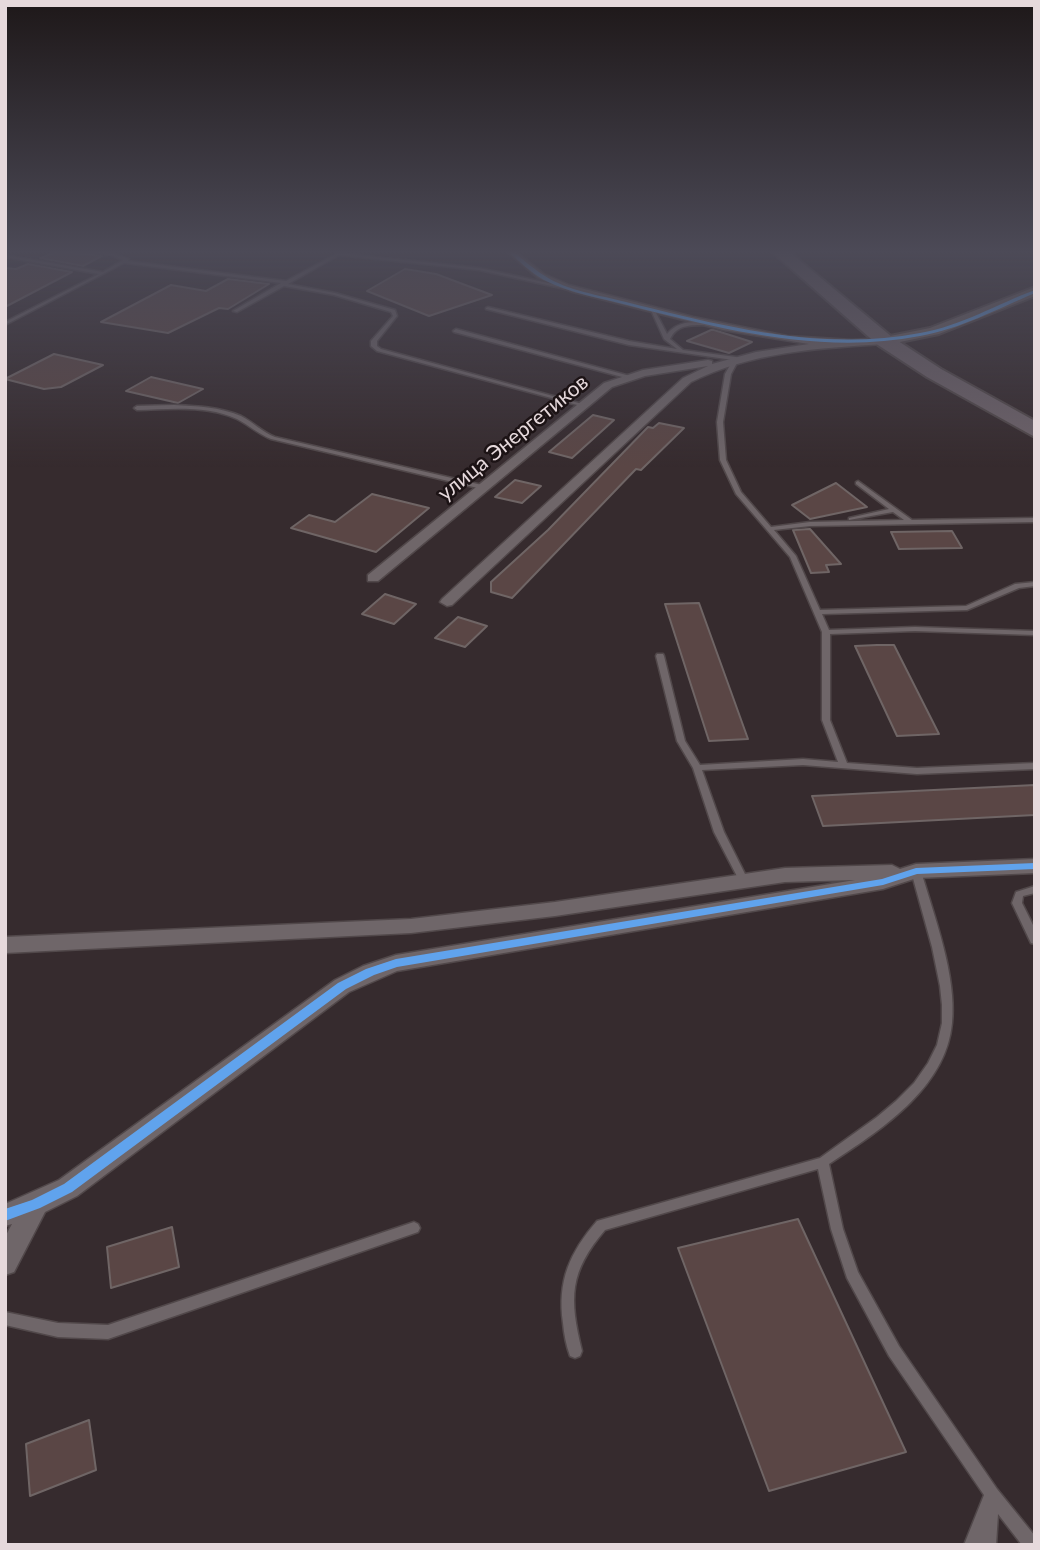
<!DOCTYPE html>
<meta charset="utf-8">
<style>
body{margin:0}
#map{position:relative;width:1040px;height:1550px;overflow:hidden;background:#362b2e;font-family:Lato,sans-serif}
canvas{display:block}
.frame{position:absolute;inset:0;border:7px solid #e6d9dc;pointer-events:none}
</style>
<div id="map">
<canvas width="1040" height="1550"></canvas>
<div class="frame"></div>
</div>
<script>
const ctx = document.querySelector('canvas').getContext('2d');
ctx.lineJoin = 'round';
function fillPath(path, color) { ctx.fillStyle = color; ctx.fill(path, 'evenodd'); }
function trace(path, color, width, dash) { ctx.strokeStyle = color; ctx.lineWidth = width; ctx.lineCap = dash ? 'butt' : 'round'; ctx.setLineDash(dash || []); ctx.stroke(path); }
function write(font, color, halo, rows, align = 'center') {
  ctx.font = font + ' Lato,sans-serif'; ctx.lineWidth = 5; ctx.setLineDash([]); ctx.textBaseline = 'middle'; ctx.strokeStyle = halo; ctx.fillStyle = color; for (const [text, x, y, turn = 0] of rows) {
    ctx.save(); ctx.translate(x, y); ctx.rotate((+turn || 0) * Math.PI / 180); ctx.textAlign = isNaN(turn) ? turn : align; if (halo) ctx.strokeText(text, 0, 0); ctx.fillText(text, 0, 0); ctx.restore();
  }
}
const building = new Path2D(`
 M61,250L75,253L102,256L83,266L40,258Z
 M28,264L72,272L5,307V268L16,269Z
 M405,269L436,274L492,295L429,316L367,291Z
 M228,279L269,284L228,309L219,308L168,333L101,322L171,285L206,291Z
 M711,330H714L752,342L729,353L687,341Z
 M54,354L103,365L61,387L44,389L5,379Z
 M151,377L203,389L178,403L126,391Z
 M593,415L614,420L572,458L549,452Z
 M659,423L684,428L641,470L636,469L512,598L491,592V582L548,530L648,427L653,428Z
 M515,480L541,486L522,503L495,497Z
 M836,483L867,507L810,519L792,505Z
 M372,494L429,508L376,552L291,528L309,515L335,522Z
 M810,529L841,564L826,565L829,572L811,573L793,530Z
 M952,531L962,548L899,549L891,532Z
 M385,594L416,604L394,624L362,614Z
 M699,603L748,739L709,741L665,604Z
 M458,617L487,626L465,647L435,638Z
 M877,645H894L939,734L897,736L855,646Z
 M1035,785V815L823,826L812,796Z
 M798,1219L906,1452L769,1491L678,1248Z
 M172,1227L179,1267L111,1288L107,1247Z
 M89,1420L96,1470L30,1496L26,1444Z`);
fillPath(building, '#5a4645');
trace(building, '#6f6565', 2);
const lane = new Path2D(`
 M75,250C93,249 111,252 129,259L128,261L286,281L338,253L479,268L567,287V289H565L479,270L339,255L288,284L335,293L395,310L397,316L377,341V346L381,349L586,405L581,406L377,351L371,346V341L393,316L391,312L334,295L284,286L237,312L233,311L281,283L124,263L5,325V322L99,274L5,257V255L103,272L123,260L111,255Z
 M488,307L629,341L677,349L664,339L650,308L654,309L667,334C678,321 693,321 709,323V324L707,325C692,325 677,324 670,339L683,350L736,357L739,359L731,374L723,422L726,460L741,492L771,527L810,522L904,520L893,512L849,520V518L889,509L856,484V482L858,481L912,520L1035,518V522L810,526L774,530L796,556L820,610L966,606L1015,584L1035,582V586L1019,588L967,610L822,614L829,630L915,627L1035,631V635L915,631L830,634V720L847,763L917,768L1035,763V769L917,774L803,765L702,770L724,832L749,882L747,884H741L714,832L693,768L677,741L656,656L657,654H663L664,656L685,741L700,765L803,759L838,762L822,720V632L790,557L736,494L720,460L717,422L725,374L733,360L629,345L486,309V308Z
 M456,329L630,376L631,377L626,378L454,332L453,331Z
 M174,405C196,406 220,407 241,416C253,422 262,432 275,437L482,485L485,487L482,489L271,439C258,434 249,425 237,419C207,405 170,409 137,410L134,408L137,406Z
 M916,868L919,869L921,871C934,916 957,976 952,1023C946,1089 879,1131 829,1164L843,1229L858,1272L899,1346L997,1489L1035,1536V1545H1022L998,1514L996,1545H980L981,1542L980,1545H964L984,1495L889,1356L847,1278L831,1229L818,1169L605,1230C569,1272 569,1298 582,1351L580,1356L575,1358L570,1356C566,1345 564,1334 563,1323C557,1281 570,1252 597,1221L820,1158L877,1117L896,1101L914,1083L928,1063L937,1045L942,1023V1005L940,986L932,947L911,871L913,869Z
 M1035,886V893L1023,896L1022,903L1035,929V944L1031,943L1012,903L1016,892Z
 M414,1222L418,1224L420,1228L418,1232L108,1339L58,1337L5,1325V1312L58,1323L108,1325Z`);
const street = new Path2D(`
 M505,250H514L544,274L569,285L693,317L787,336L852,340L885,338L890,341L885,344C819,348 751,352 691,382L452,605L447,606L440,602L442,599L683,378L708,366L645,376L612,387L378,581H368V575L604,383L643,370L708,360L712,361V364L756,352L809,344L723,330L573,292L538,278Z
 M1035,859V873L917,878L883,889L397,971L349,992L77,1196L45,1212L14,1272L5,1275V1237L12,1224L5,1226V1204L59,1180L335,980L363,966L396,955L855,880L785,882L555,916L411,933L5,953V937L411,919L555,902L785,868L892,865L900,869L916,864Z`);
const secondary = new Path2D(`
 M1035,287V296L939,334L885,345L878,341L880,338L930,328Z`);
const highway = new Path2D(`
 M770,250H787L892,337L941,369L1035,421V437L927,377L878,345Z`);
trace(lane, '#51484a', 3);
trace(street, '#51484a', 3);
trace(secondary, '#51484a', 4);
trace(highway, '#51484a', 4);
fillPath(lane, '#6f6669');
fillPath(street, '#6f6669');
fillPath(secondary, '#6f6669');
fillPath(highway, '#6d6269');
fillPath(new Path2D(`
 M507,250H511C522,258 533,269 545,276C568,291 599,295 626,302C722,326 821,352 920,333C961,326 997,304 1035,290V293C997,309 960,329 920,336C823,355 725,330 631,306C602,298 571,294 544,280C531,273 518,260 507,250Z
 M1035,863V869L917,874L883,885L397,967L374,975L346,989L72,1192L40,1208L5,1221V1209L32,1200L64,1184L338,983L366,969L396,959L882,879L916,868Z`), '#60a3ed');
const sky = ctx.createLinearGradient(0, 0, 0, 467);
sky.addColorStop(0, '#1e1819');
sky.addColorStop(0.54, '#4c4a57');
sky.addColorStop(1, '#4c4a5700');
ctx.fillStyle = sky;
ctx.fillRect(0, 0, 1040, 467);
write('21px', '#e6d9dc', '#1c1315', [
 ["улица Энергетиков",513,438,-39]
]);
</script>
